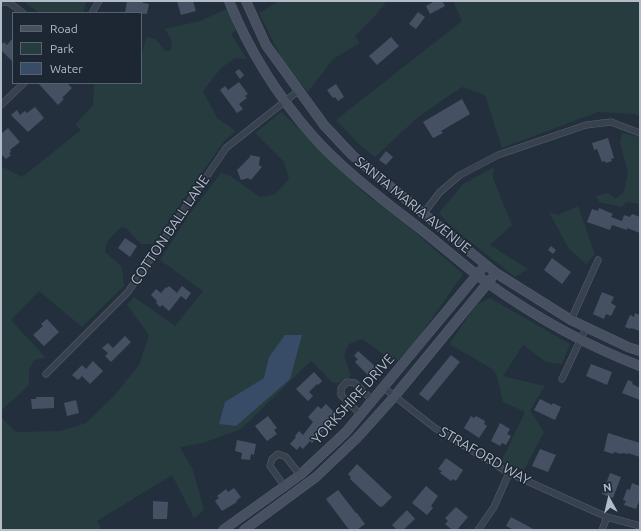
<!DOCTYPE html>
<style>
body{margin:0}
#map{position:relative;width:641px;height:531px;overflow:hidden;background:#242f3e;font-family:Ubuntu,sans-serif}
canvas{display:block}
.frame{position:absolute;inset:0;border:2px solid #b4bcc9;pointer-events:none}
.legend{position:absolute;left:12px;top:12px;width:130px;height:72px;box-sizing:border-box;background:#1d2633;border:1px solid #59626f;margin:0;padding:5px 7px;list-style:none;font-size:12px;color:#b4bcc9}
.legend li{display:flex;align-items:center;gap:8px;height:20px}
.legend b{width:20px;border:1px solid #59626f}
.north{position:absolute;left:589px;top:479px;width:40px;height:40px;-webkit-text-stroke:3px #1d2633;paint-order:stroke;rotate:352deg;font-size:11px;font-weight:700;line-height:16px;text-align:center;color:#b4bcc9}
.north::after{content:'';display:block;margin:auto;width:14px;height:18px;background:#b4bcc9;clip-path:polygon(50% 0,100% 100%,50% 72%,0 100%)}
</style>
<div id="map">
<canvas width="641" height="531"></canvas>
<div class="frame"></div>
<ul class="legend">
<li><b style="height:5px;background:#465061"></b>Road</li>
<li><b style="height:11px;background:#263c3f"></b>Park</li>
<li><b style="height:11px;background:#394c67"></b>Water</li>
</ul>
<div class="north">N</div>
</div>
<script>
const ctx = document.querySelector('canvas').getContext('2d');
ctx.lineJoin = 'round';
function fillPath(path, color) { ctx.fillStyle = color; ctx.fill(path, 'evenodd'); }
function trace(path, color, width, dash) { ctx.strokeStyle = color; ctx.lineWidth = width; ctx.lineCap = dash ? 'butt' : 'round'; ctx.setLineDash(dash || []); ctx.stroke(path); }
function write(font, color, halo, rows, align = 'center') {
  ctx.font = font + ' Ubuntu,sans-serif'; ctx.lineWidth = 3; ctx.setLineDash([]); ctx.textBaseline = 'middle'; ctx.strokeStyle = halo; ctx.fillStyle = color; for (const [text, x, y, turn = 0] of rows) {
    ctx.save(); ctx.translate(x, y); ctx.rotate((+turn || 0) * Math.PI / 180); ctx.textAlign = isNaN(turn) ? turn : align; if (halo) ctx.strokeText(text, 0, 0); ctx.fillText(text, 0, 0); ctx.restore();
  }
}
fillPath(new Path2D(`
 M23,1H86L83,13H39Z
 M279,1H412L386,2L374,17L355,36L360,43L333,59L308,92L284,63L259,13Z
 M453,1H640V116L635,114L598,112L502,148L485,95L462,87L418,117L375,157L361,146L336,120L462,21Z
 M227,9L236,30L231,34L247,59L235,58L221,68L203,91L217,118L236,131L224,141L153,244H141L126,228L121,227L107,242L105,252L122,267L124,286L82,327L39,291L11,320L46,358L34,360L29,370V385L1,411V166L22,177L81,130L75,125L93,105L94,85L93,83H141V59L146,37L156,39L165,51L171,50L172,41L165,29L200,21Z
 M281,112L338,163L336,167L374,201L376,198L463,274L414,344L395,363L362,339L349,344L344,355L351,376L339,383H333L311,361L241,429L203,443L180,447L193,470L204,510L194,518L172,475L97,521L102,530H1V417L16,432L61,431L86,423L114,396L139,365L149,335L127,305L134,297L175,326L203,291L160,260L188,216L221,173L229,175L260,197L274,195L289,179L284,162L255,133Z
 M622,133L640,137V204L627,202L621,207L599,202L596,196L608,193L615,199L624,192L628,172L620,143Z
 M494,167L493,178L512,225L490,245L528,269L515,277L453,228L439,213L463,184Z
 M578,206L595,254L586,264L569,249L549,212L558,215Z
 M490,298L570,344L562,364L546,362L523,345L503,376L545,386L530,410L544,432L524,470L501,462L525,412L503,402L497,376L492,369L449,344L476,305Z`), '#263c3f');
fillPath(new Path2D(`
 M285,335H302L290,379L236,426L219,424L225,402L264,378L269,357Z`), '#394c67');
fillPath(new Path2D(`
 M127,1H143V3L149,4L147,14L125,13Z
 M177,1H193L196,11L181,15Z
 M435,1H442L445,6L430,14L426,6Z
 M418,12L425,17L416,29L409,24Z
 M391,37L399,46L377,65L369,56Z
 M13,38V62L1,50V45L4,42L7,45Z
 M239,69L244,75L240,79L235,72Z
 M239,82L248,94L245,96L247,98L239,104L243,109L237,113L220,90L225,86L228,90Z
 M38,83H67L72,88L62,98L64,99L58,105Z
 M336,84L344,97L338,101L335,97L333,98L327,90Z
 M462,99L470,114L441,131L443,133L433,138L423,122Z
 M35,107L44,118L28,132L11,115L17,110L20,115L25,111L27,113Z
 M8,128L20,142L10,150L11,152L9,153L11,155L6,159L1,154V134Z
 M608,138L614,158L611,159L612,161L606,163L605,161L602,162L597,149L594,150L592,143Z
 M386,151L393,157L386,165L379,160Z
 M250,155L260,157L259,165L262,167L251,180L248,178L241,180L237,170L250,157Z
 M599,208L613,214L611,217L622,221L624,215L630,217L632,214L640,217V233L627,228V230L612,225L610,230L587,222L592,209L598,211Z
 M125,238L137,246L130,257L118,248Z
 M551,246L556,250L553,254L548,250Z
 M552,258L571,272L562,284L544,270Z
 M169,286L177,293L182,286L191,293L186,300L181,296L169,311L162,305L160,307L156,303L157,301L151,295L156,289L161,293L166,287L167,288Z
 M602,292L614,297L611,303L616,306L611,316L606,314L604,319L593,314Z
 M635,313L640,315V331L631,328L630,329L625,327L630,315L634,317Z
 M47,319L59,332L44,346L33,335L43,326L41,324Z
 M125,336L131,342L111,362L105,356L108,353L102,348L108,343L113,348Z
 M358,351L378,369L372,376L369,374L368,375L355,362L358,359L354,356Z
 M451,355L460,362L428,401L419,394Z
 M93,361L103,371L90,384L82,376L78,380L72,375L82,365L86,369Z
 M591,364L612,372L607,385L586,376Z
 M314,372L322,381L318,385L317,384L309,392L313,396L308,401L296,389Z
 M628,380L633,382L632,384L640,388V400L622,393Z
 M36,397H54V408L32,409L31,399H36Z
 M540,399L552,405L553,403L561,407L555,420L534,410Z
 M76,400L79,413L67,416L64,403Z
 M326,404L335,413L327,422L329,424L312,443L310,441L303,449L300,446L297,450L290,444L296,437L295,436L299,431L303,435L313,422L308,417L318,406L321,409Z
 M268,416L277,428L274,430L277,434L267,441L255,426Z
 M471,416L474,418L476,416L485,421L484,424L487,426L479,438L464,428Z
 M500,423L510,429L507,434L511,436L506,445L502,443L500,446L491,441Z
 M608,433L640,443V457L628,453V454L622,453L621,454L614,452L613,454L604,451Z
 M237,440L256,444L254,455L251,454L250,460L241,459L242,453L235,451Z
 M540,449L556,455L548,472L532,466Z
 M446,458L463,470L456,481L453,479L451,481L440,473L442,471L438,469Z
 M357,464L392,497L382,507L381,506L380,507L350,479L351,477L348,474Z
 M610,473L621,477L613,498L602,494Z
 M632,483L640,486V499L636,509L624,505L626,501L623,500L627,489L630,490Z
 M426,486L438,496L431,506L433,508L427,515L412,503Z
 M234,488L241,497L236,501L237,502L222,511L215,501L219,498L217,496L226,489L228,492Z
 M338,490L356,513H357L365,524L357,530H350L347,527L326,499Z
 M153,501L168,502L167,519H153Z
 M456,507L468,517L457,530H452L445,524L448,521L445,518Z
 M407,510L415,519L403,530H397L392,525Z
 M511,517L535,530H514L506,526Z`), '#455162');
const street = new Path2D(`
 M1,2H8L23,13
 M92,13L99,1
 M1,105L24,83
 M423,214L440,192L460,175L498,155L586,125L611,122L640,133
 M571,320L598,260
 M46,374L128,292L226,148L298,91
 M562,379L586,328
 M384,388L435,428L509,473L607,517L640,526
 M360,414L341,395V388L347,382L355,383L372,400
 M285,487L270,466L272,459L278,454L286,457L300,475
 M478,530L494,507L509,473
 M602,530L607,517`);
const secondary = new Path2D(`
 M229,1C249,50 277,95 311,134C343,171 389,204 428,235C448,251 468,269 489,284C537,318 585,345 640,366
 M246,1L266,45L324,125L352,155L496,273L571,320L628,347L640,351
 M223,530L300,475L346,432L481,270
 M244,530L316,477L357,438L394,397L491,279`);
trace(street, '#565f6c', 7);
trace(secondary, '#565f6c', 10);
trace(street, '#38414e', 6);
trace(secondary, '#465061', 9);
write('14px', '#b4bcc9', '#1d2633', [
 ["SANTA MARIA AVENUE",413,205,39],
 ["COTTON BALL LANE",170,230,-56],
 ["YORKSHIRE DRIVE",353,399,-48],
 ["STRAFORD WAY",485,456,30]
]);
</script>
